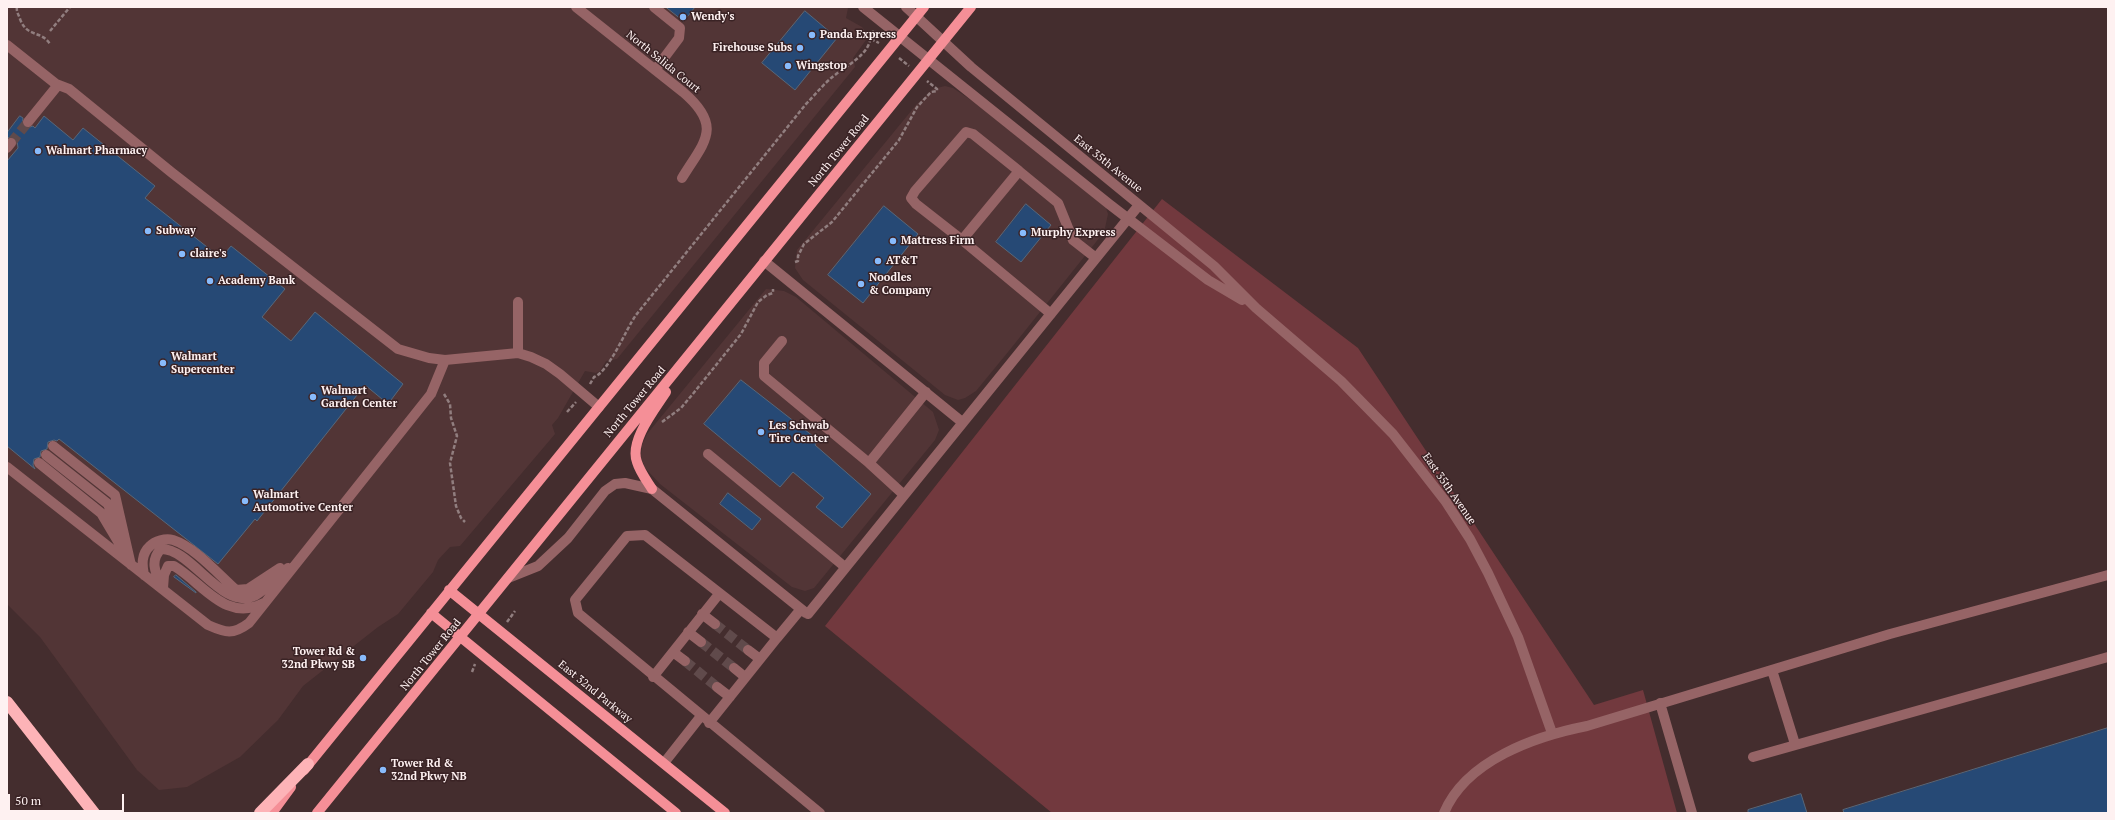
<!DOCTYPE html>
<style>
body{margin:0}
#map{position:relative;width:2115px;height:820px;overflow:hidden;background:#442d2e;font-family:"PT Serif",serif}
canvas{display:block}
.frame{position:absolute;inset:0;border:8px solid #fef1f1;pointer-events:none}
.scale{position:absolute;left:8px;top:794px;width:116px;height:18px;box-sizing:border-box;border:2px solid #fef1f1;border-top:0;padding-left:5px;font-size:12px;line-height:14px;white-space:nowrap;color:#fef1f1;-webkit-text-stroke:3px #3a2325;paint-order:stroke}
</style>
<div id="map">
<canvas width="2115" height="820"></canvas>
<div class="frame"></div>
<div class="scale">50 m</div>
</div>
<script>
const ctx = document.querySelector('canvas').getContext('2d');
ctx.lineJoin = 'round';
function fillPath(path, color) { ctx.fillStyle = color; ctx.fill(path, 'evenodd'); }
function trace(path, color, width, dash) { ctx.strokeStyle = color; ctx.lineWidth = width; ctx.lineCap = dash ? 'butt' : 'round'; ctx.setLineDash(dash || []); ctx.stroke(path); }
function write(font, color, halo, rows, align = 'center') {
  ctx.font = font + ' "PT Serif",serif'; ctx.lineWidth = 3; ctx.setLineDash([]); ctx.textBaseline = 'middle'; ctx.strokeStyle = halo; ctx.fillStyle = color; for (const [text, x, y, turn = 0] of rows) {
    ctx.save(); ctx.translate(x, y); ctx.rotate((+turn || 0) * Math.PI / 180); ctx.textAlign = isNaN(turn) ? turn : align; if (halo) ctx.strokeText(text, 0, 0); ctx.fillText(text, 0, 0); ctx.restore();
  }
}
fillPath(new Path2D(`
 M7,7H846L848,8L846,18L862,27L868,35L866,40L853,58L855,67L617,359L606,361L600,371L596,373L585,371L558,418L552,425L555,434L460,546L450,547L438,560L433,572L398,614L378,627L303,686L278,720L240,757L187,787L159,790L137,770L40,637L7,604Z
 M945,86L953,88L977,104L1099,202L1106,208L1108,214L1105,228L1100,237L1008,352L976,391L965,398L958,400L945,395L803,280L795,268L797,250L916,105L933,89Z
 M766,289L784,291L796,297L933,412L939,430L935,440L814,588L805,591L792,587L660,484L645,468L641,457L642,445L647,434Z`), '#523536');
fillPath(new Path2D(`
 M1162,199L1358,348L1594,705L1643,690L1677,813H1052L825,626Z`), '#72393e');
const building = new Path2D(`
 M666,7H695L684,21Z
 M805,11L837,38L795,90L762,63Z
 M20,116L23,118L22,125L27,128L33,126L35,128L44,116L73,140L83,128L155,186L145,198L221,258L231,246L285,289L262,317L291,341L315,312L403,384L388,404L365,385L257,521L255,519L218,564L59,439L57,441L54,440L48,442L47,449L41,451L40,457L34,459L33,465L35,469L7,446V161L18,148L17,140L12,137L7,138V133Z
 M1026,204L1051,225L1021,262L996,242Z
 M884,206L918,234L863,303L828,275Z
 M741,380L818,440L815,445L871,494L842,528L816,507L824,498L793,472L780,487L704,424Z
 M728,493L761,519L752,530L720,504Z
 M176,575L196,592V593L174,577Z
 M2108,728V813H1844L1843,810Z
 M1801,794L1807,813H1748V810Z`);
fillPath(building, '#264975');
trace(building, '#586779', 1);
trace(new Path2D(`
 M11,143L28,122
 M715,624L748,650
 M701,642L734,668
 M685,661L717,687`), '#604a4b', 10, [10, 5]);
trace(new Path2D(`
 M17,7C16,12 19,15 20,19C27,38 41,30 50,44
 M50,31L70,7
 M871,39L879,43
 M899,58L909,66
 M795,262L798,261V256L804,244L832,222L899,140L917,107L931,92L937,91V89L927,81
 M590,384L594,377C609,372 626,329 636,315L806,104C814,96 821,87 830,79C843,67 874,54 870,33L874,31
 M444,394L450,404L451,418L457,436L450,463L456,506L461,518L465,522
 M567,412L576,402
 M662,422L681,408L692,395L741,334L758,302L767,295L773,293V289
 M507,622L515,611
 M472,672L475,664`), '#917e7f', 2.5, [4, 2]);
trace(new Path2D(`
 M576,7L683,92C724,127 704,142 682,178
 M654,7L680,28L679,38L655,70
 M863,7L1109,204L1208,280L1242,300
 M906,7L971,67L1214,266L1256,308L1341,381L1393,434L1446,502L1470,539L1488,573L1518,637L1552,733
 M7,45L56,84L69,89L171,172L398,349L429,358L445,360L518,353L531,357L546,364L560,374L599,407
 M28,122L58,85
 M7,148L11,143
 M962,240L916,204L911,198L915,191L966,132L973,134L1019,171
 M764,261L962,422
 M518,302V353
 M1051,314L962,240L1019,171L1058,203L1073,240L1096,258
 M782,341L764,363V376L869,463L904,495
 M53,446L115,495L131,565
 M708,454L845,567
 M46,455L108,504L118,531
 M39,463L101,513L126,555
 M869,463L926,392
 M7,467L208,625C226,633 233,635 249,623L431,394L445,360
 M144,575C142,565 141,554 150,546C155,541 165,538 173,540C195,547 219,575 236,590L248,589L280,568
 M508,578L538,566L568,538L605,491L615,484L625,483L652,489L806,613
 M162,588C156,574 149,561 161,549C191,548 222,611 254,596C261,594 280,574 288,568
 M163,588L164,575L168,566H174C203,583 225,623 264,603
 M801,609L777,638L645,535L627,536L575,600L578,613L820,813
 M702,614L715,624
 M808,614L1139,205
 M688,632L701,642
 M748,650L760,659
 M673,652L685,661
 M734,668L745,677
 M1772,670L1795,744
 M653,677L719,594
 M717,687L730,697
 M1660,703L1692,813
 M709,723L777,638
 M1753,757L2108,657
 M664,763L701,716
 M1444,813C1466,760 1536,736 1587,726L1890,634L2108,575`), '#966466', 10);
trace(new Path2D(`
 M652,489C647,481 640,472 637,462C629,441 655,409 666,392
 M449,590L725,813
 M431,613L676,813
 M304,770L924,7
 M272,813L291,787
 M317,813L971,7`), '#f58f97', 10);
trace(new Path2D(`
 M7,702L94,813
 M260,813L308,764`), '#fdb3b7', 12);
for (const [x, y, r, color] of [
 [683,17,4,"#88bbfc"],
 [812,35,4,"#88bbfc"],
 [800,48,4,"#88bbfc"],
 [788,66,4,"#88bbfc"],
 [38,151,4,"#88bbfc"],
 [148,231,4,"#88bbfc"],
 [1023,233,4,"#88bbfc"],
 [893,241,4,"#88bbfc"],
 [182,254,4,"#88bbfc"],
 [878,261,4,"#88bbfc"],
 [210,281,4,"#88bbfc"],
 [861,284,4,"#88bbfc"],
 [163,363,4,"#88bbfc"],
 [313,397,4,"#88bbfc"],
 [761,432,4,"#88bbfc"],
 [245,501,4,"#88bbfc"],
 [363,658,4,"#88bbfc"],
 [383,770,4,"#88bbfc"]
]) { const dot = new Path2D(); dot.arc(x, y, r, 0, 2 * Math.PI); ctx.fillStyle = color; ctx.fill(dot); trace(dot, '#3a2325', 1.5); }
write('bold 11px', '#fef1f1', '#3a2325', [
 ["Wendy's",691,17],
 ["Panda Express",820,35],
 ["Firehouse Subs",792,48,"right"],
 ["Wingstop",796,66],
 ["Walmart Pharmacy",46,151],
 ["Subway",156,231],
 ["Murphy Express",1031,233],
 ["Mattress Firm",901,241],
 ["claire's",190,254],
 ["AT&T",886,261],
 ["Noodles",869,278],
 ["& Company",869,291],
 ["Academy Bank",218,281],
 ["Walmart",171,357],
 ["Supercenter",171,370],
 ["Walmart",321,391],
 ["Garden Center",321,404],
 ["Les Schwab",769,426],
 ["Tire Center",769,439],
 ["Walmart",253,495],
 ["Automotive Center",253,508],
 ["Tower Rd &",355,652,"right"],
 ["32nd Pkwy SB",355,665,"right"],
 ["Tower Rd &",391,764],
 ["32nd Pkwy NB",391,777]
], 'left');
write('11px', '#fef1f1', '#3a2325', [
 ["North Salida Court",663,62,39],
 ["North Tower Road",839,151,-51],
 ["East 35th Avenue",1108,164,39],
 ["North Tower Road",635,402,-50],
 ["East 35th Avenue",1449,489,55],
 ["North Tower Road",431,655,-51],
 ["East 32nd Parkway",595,692,39]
]);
</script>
